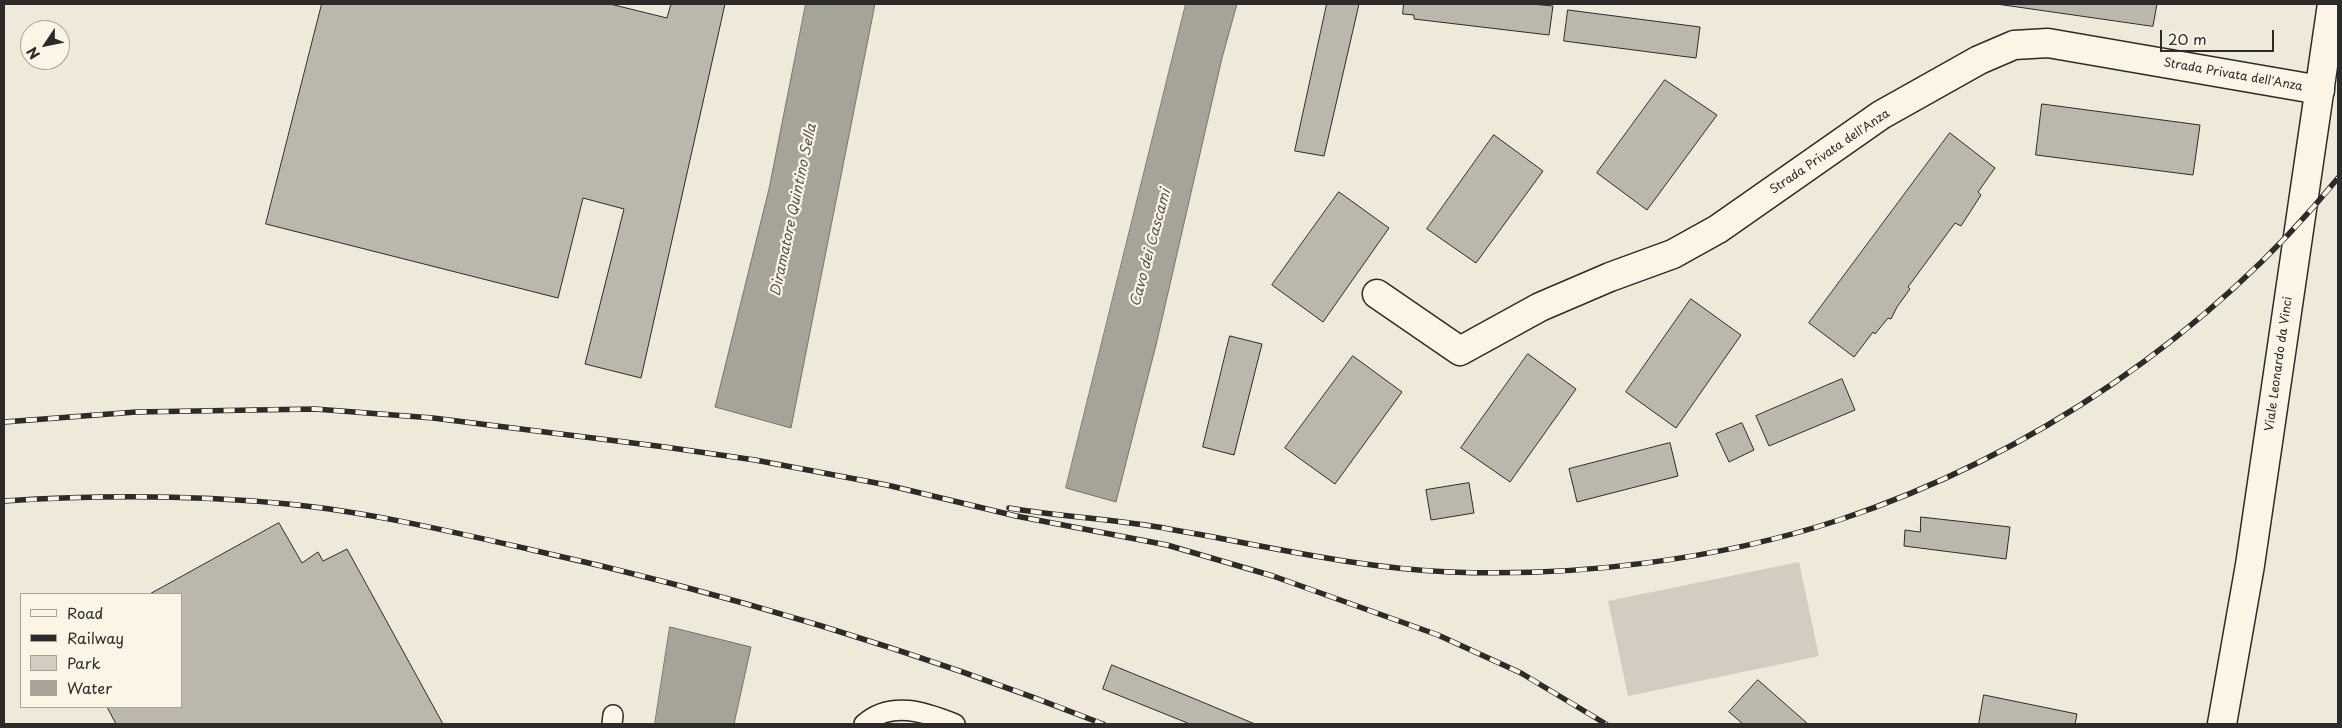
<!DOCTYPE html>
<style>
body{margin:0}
#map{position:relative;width:2342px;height:728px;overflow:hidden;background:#efe9da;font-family:"Playpen Sans",sans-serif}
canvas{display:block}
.frame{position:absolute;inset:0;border:5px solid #2b2b2b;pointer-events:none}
.legend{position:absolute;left:20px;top:593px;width:162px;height:115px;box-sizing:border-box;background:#fcf5e5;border:1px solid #a8a49b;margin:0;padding:6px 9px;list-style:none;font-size:15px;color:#2b2b2b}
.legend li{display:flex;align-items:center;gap:10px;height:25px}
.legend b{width:25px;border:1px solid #a8a49b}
.north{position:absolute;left:20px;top:20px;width:50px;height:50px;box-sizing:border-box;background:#fcf5e5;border:1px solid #a8a49b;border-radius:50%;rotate:236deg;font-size:14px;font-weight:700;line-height:20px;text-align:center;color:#2b2b2b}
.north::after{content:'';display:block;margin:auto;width:18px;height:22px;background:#2b2b2b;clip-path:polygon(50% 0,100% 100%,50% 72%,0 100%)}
.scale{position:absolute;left:2160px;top:30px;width:114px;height:22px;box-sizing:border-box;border:2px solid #2b2b2b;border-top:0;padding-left:6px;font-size:15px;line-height:18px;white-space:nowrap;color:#2b2b2b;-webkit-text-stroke:4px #fcf5e5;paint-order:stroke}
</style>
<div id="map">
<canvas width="2342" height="728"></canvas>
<div class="frame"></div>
<ul class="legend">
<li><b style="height:6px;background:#fcf5e5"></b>Road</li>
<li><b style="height:6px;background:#2b2b2b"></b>Railway</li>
<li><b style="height:14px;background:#d2cdc0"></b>Park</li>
<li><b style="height:14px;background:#a6a399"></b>Water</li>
</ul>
<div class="north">N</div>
<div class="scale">20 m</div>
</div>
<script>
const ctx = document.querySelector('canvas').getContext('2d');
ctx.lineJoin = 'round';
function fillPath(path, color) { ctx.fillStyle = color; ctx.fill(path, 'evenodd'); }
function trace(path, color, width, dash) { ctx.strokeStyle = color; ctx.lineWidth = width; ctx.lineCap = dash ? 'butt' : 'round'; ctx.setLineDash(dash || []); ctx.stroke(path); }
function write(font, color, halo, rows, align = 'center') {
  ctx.font = font + ' "Playpen Sans",sans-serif'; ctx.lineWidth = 4.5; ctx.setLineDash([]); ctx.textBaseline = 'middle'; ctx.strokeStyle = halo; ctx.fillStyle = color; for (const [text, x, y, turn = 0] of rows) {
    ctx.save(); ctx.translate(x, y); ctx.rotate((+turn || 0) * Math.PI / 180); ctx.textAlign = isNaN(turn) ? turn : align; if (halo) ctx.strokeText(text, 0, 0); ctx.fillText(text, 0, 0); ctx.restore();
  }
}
fillPath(new Path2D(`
 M1799,562L1819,656L1628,696L1608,601Z`), '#d2cdc0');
const water = new Path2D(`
 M806,4H875L791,428L715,407L769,189Z
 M1186,4H1237L1222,58L1156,345L1116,502L1066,488Z
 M670,627L751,647L734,724H655Z`);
fillPath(water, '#a6a399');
trace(water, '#75736d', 1);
const building = new Path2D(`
 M322,4H610L667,18L671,4H725L641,378L585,364L624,209L583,198L558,298L266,224Z
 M1327,4H1359L1324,156L1295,151Z
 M1404,4H1532L1553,6L1549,35L1414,19V15L1403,14Z
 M1997,4H2157L2153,26Z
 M1568,10L1700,27L1696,58L1564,41Z
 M1665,80L1717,115L1647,210L1597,173Z
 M2042,104L2200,125L2193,175L2036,155Z
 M1950,133L1995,168L1978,192L1981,195L1961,226L1955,223L1908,287L1910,289L1897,307L1891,319L1888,318L1875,334L1873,332L1854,357L1809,323Z
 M1494,135L1543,171L1476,263L1427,229Z
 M1339,192L1389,228L1323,322L1272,285Z
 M1691,299L1741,335L1676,428L1626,392Z
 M1230,336L1262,344L1234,455L1203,447Z
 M1528,354L1576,389L1510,482L1461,448Z
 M1353,356L1402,392L1335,484L1285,448Z
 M1842,379L1855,410L1769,446L1756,416Z
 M1742,423L1754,450L1729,462L1716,434Z
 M1670,443L1678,476L1577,502L1569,469Z
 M1469,483L1474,513L1431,520L1426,490Z
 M1921,517L2010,527L2006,559L1904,546L1905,530L1920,532Z
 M279,523L302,563L318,552L323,561L347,549L443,724H116L107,707H181V594H150Z
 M1112,665L1195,699L1255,724H1190L1103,689Z
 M1758,680L1808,724H1743L1729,712Z
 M1984,695L2077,714L2075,724H1979Z`);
fillPath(building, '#bcb7ac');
trace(building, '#2b2b2b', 1);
const lane = new Path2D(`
 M612,724L613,715
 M864,724C891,700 925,712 955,724`);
const street = new Path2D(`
 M1377,294L1460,351L1540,307L1610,277L1673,254L1718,229L1881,115L1979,60L2014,45L2048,43L2320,90`);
const secondary = new Path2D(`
 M2222,724L2250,565L2332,4`);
trace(lane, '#2b2b2b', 22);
trace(street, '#2b2b2b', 31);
trace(secondary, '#2b2b2b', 31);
trace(lane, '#fcf5e5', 19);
trace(street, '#fcf5e5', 28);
trace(secondary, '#fcf5e5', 28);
const rail = new Path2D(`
 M4,422L136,412L315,409L433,418L665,447L755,460L887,485L1016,516L1167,545L1273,576L1438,635L1521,673L1606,724
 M4,501C98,495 194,495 288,504C368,512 449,531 528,549C723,592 917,651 1103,724
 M1009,508C1062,517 1116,519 1169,529C1262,545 1355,568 1450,572C1578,577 1717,560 1839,520C2031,456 2210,335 2338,178`);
trace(rail, '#2b2b2b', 5.5);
trace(rail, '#fcf5e5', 4, [11]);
write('12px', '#2b2b2b', '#fcf5e5', [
 ["Strada Privata dell'Anza",2233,75,10],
 ["Strada Privata dell'Anza",1830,152,-34],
 ["Viale Leonardo da Vinci",2279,364,-82]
]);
write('italic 14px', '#565552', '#fcf5e5', [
 ["Diramatore Quintino Sella",794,210,-78],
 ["Cavo dei Cascami",1151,248,-75]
]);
</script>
